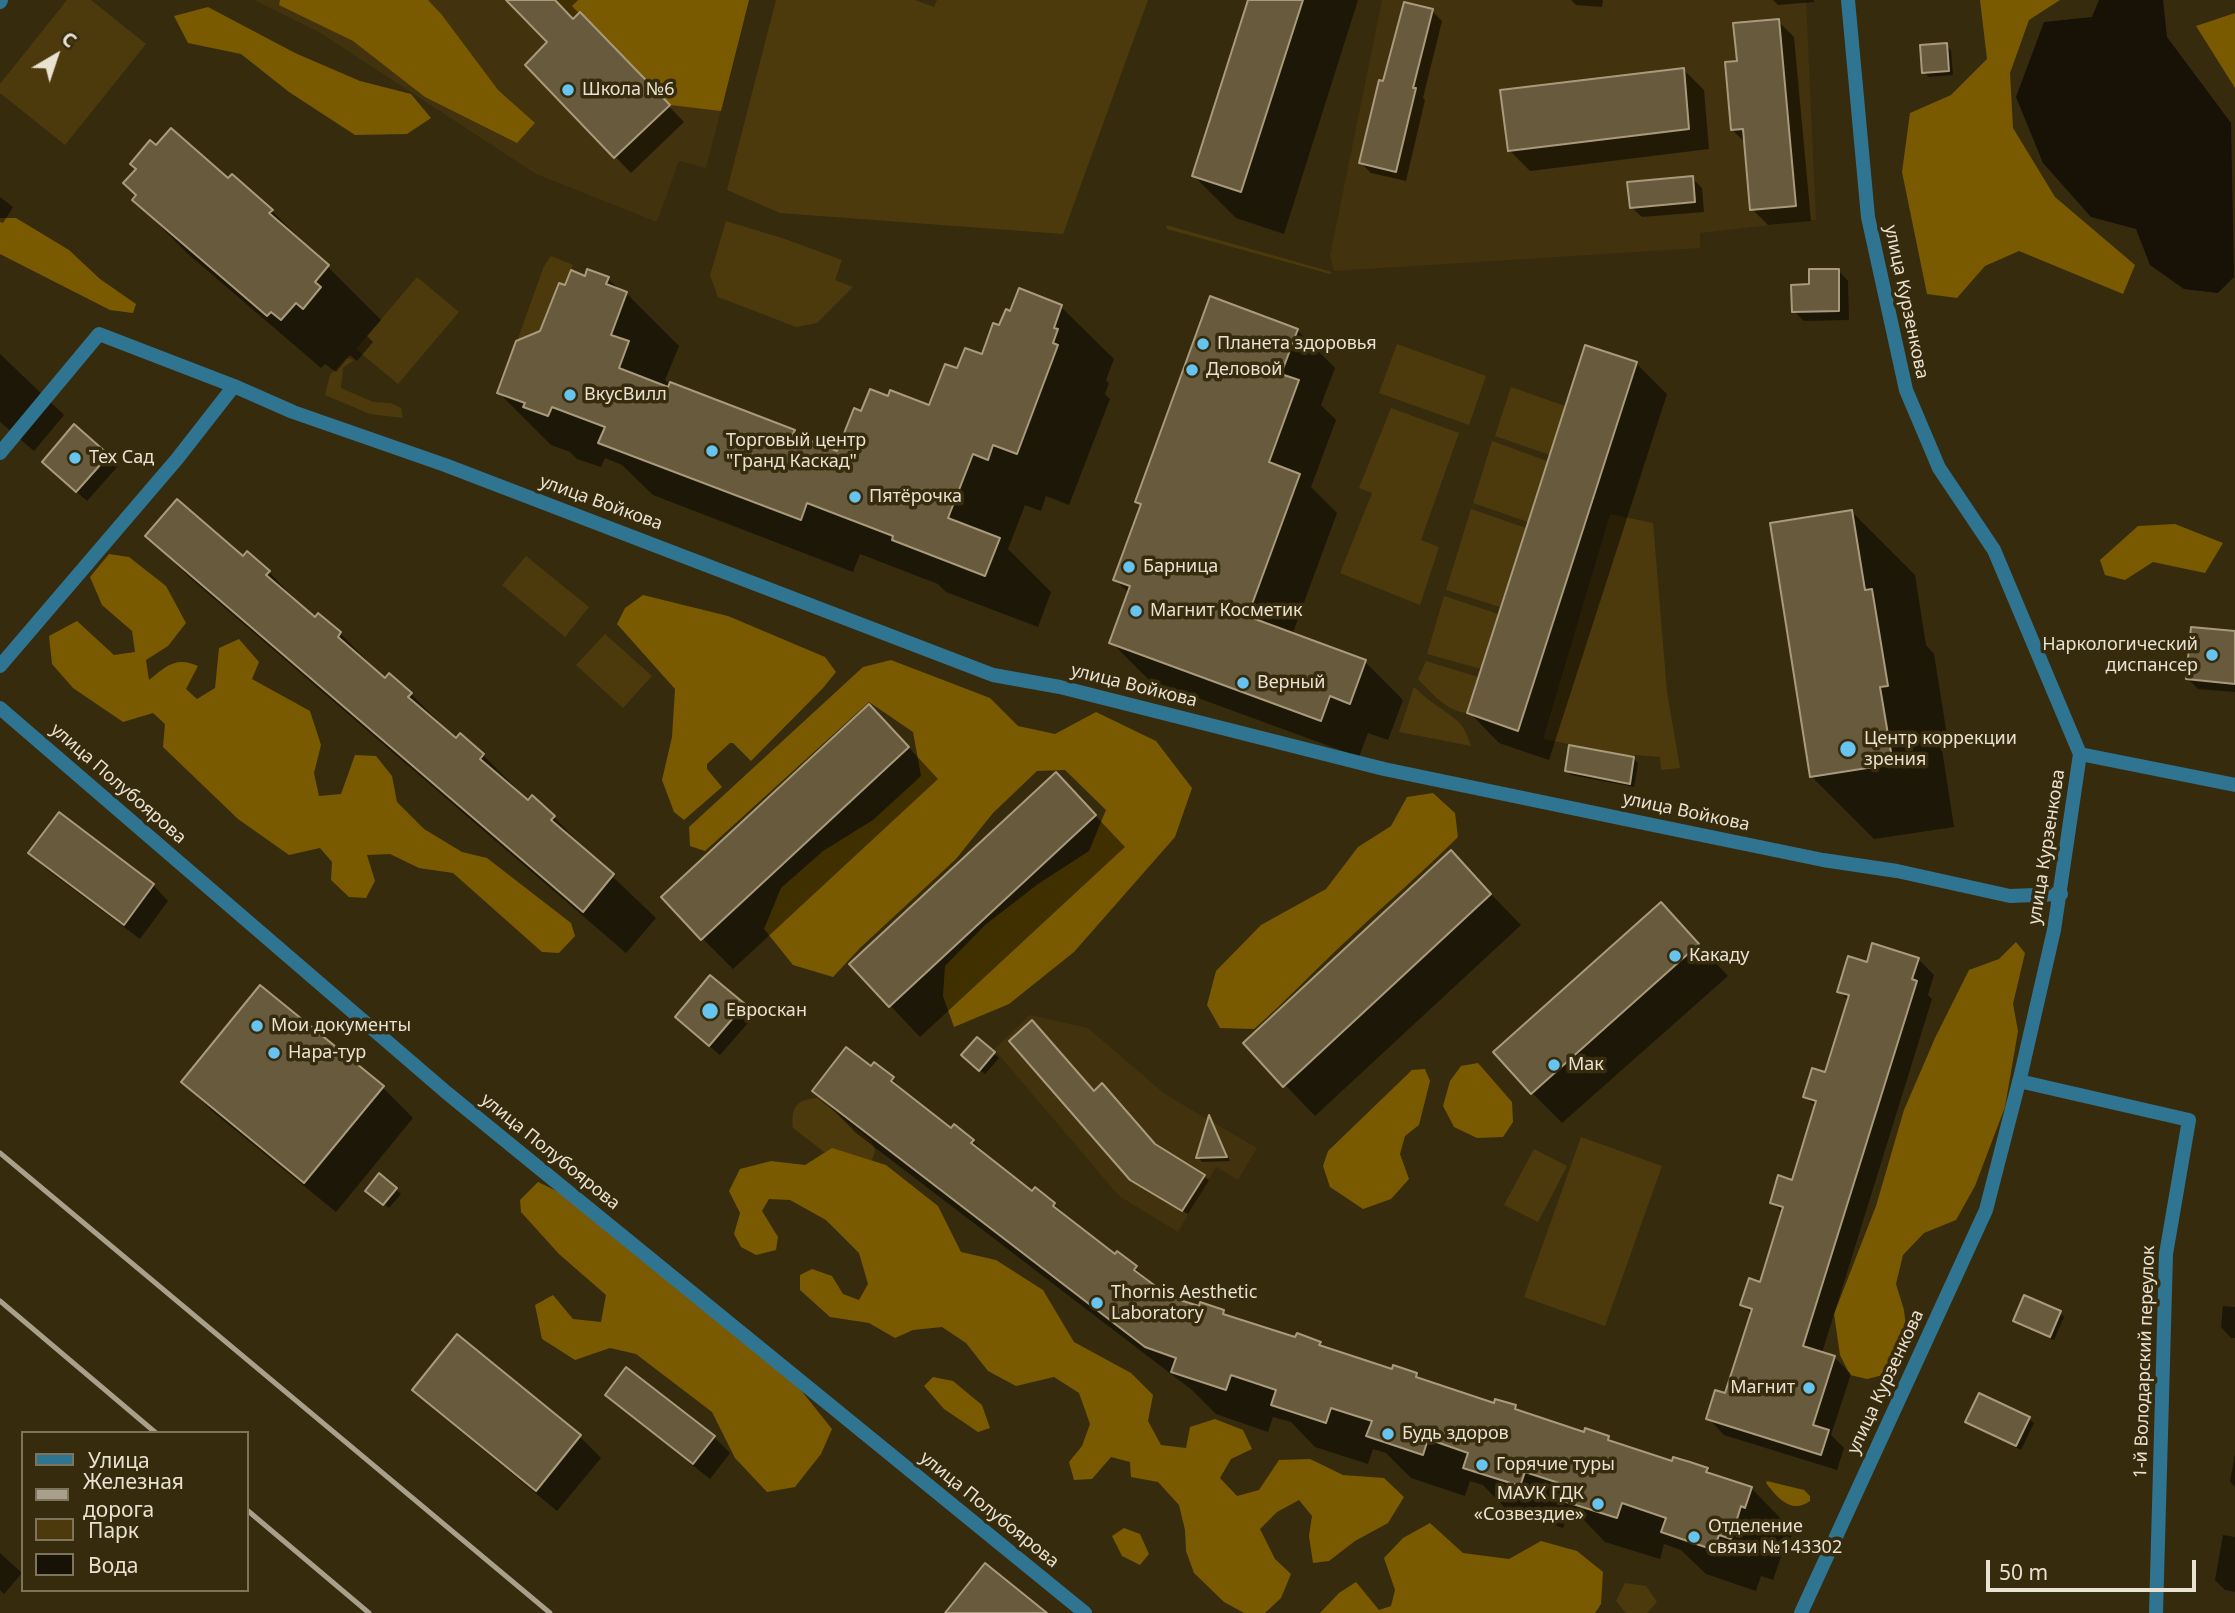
<!DOCTYPE html>
<meta charset="utf-8">
<style>
body{margin:0}
#map{position:relative;width:2235px;height:1613px;overflow:hidden;background:#372b0e;font-family:"Noto Sans",sans-serif}
canvas{display:block}
.legend{position:absolute;left:21px;top:1431px;width:228px;height:161px;box-sizing:border-box;background:#372b0e;border:2px solid #7e745c;margin:0;padding:9px 12px;list-style:none;font-size:21px;color:#e9e1d1}
.legend li{display:flex;align-items:center;gap:14px;height:35px}
.legend b{width:35px;border:2px solid #7e745c}
.north{position:absolute;left:21px;top:21px;width:70px;height:70px;-webkit-text-stroke:5px #372b0e;paint-order:stroke;rotate:39deg;font-size:19px;font-weight:700;line-height:28px;text-align:center;color:#e9e1d1}
.north::after{content:'';display:block;margin:auto;width:24px;height:32px;background:#e9e1d1;clip-path:polygon(50% 0,100% 100%,50% 72%,0 100%)}
.scale{position:absolute;left:1986px;top:1560px;width:210px;height:32px;box-sizing:border-box;border:4px solid #e9e1d1;border-top:0;padding-left:9px;font-size:21px;line-height:24px;white-space:nowrap;color:#e9e1d1;-webkit-text-stroke:5px #372b0e;paint-order:stroke}
</style>
<div id="map">
<canvas width="2235" height="1613"></canvas>
<ul class="legend">
<li><b style="height:9px;background:#2f7592"></b>Улица</li>
<li><b style="height:9px;background:#a9a08b"></b>Железная дорога</li>
<li><b style="height:19px;background:#4d3a0c"></b>Парк</li>
<li><b style="height:19px;background:#181206"></b>Вода</li>
</ul>
<div class="north">С</div>
<div class="scale">50 m</div>
</div>
<script>
const ctx = document.querySelector('canvas').getContext('2d');
ctx.lineJoin = 'round';
function fillPath(path, color) { ctx.fillStyle = color; ctx.fill(path, 'evenodd'); }
function trace(path, color, width, dash) { ctx.strokeStyle = color; ctx.lineWidth = width; ctx.lineCap = dash ? 'butt' : 'round'; ctx.setLineDash(dash || []); ctx.stroke(path); }
function write(font, color, halo, rows, align = 'center') {
  ctx.font = font + ' "Noto Sans",sans-serif'; ctx.lineWidth = 7; ctx.setLineDash([]); ctx.textBaseline = 'middle'; ctx.strokeStyle = halo; ctx.fillStyle = color; for (const [text, x, y, turn = 0] of rows) {
    ctx.save(); ctx.translate(x, y); ctx.rotate((+turn || 0) * Math.PI / 180); ctx.textAlign = isNaN(turn) ? turn : align; if (halo) ctx.strokeText(text, 0, 0); ctx.fillText(text, 0, 0); ctx.restore();
  }
}
fillPath(new Path2D(`
 M254,0H749L706,168L679,161L657,222L536,174L319,32Z
 M1382,0H1806L1816,220L1700,233V248L1334,271L1330,256Z
 M1030,1015L1088,1028L1165,1094L1257,1148L1238,1180L1216,1167L1178,1232L1119,1196L994,1049Z`), '#42320d');
fillPath(new Path2D(`
 M67,0H91L146,44L65,145L0,93V84Z
 M776,0H915L934,7L937,0H1148L1063,234L780,213L727,190Z
 M726,221L785,239L842,260L835,280L853,287L817,323L796,327L718,297L710,275Z
 M1166,225L1332,272L1330,274L1167,229Z
 M551,256L573,265L565,285L558,283L539,335L517,341L544,266Z
 M417,277L459,312L398,384L356,349Z
 M1397,344L1486,376L1469,425L1379,393Z
 M346,358L354,360L343,368L341,388L373,402L391,403L401,408L403,418L370,414L325,395L330,375Z
 M1511,387L1565,406L1550,455L1495,436Z
 M1391,408L1459,433L1421,540L1439,547L1420,605L1340,573L1372,493L1359,488Z
 M1492,441L1547,461L1528,522L1473,503Z
 M1471,509L1526,528L1500,607L1446,590Z
 M1610,514L1653,523L1667,692L1680,768L1661,770L1660,757L1635,755L1634,757L1543,739Z
 M526,556L589,607L565,637L502,585Z
 M1444,596L1498,614L1481,669L1427,654Z
 M605,634L652,676L623,708L576,665Z
 M1426,661L1478,677L1467,713C1447,712 1431,692 1418,679Z
 M1414,687C1421,693 1428,700 1436,705C1457,721 1462,719 1471,746L1399,732Z
 M817,1098L871,1140L875,1151L871,1162L849,1171L793,1128C791,1108 795,1100 817,1098Z
 M1581,1137L1662,1166L1605,1326L1524,1297Z
 M1534,1149L1567,1166L1538,1222L1504,1205Z
 M1625,1583L1646,1586L1657,1602L1647,1613H1626L1616,1601Z`), '#4d3a0c');
fillPath(new Path2D(`
 M280,0H428L442,15L498,90L535,123L517,143L425,97L353,41L279,5Z
 M555,0H749L721,111L670,105L580,12L573,19Z
 M1980,0H2060L2029,20L2010,73L2013,128L2055,197L2135,265L2123,294L2019,251L1985,266L1957,298L1927,294L1902,172L1910,113L1951,95L1987,59Z
 M208,7L295,53L360,81L411,94L431,118L407,134L355,135L289,92L241,54L188,43L174,16Z
 M2235,13V88L2196,26Z
 M0,218H16L69,250L100,279L136,304L133,313L110,310L0,254Z
 M2175,524L2223,543L2205,573L2153,562L2125,580L2105,575L2100,560L2138,526Z
 M109,554L129,557L166,586L186,623L168,646L146,660L149,680C166,666 176,656 198,666L186,689L197,699L215,688L219,648L239,639L259,662L252,679L310,711L321,745L314,773L319,796L341,794L355,755L376,756L392,776L397,802L424,829L462,852L487,858L571,923L575,936L559,953L542,952L453,873L419,868L390,854L367,855L375,881L366,898L349,897L331,880L332,862L320,848L289,855L238,819L163,747L165,724L153,713L123,722L73,688L52,664L49,636L77,621L114,655L135,652L132,631L102,605L90,577Z
 M643,595L728,616L825,657L836,672L823,688L751,761L733,743H730L707,764V769L722,787L684,820L674,812L662,780L672,737L675,689L617,624L625,608Z
 M891,660L990,698L1018,726L1055,734L1096,712L1156,741L1192,788L1175,837L1074,952L1009,1004L954,1027L943,996L945,966L985,925L1038,884L1089,851L1106,810L1065,770L1037,771L993,813L956,859L860,948L833,977L793,965L764,929L781,888L823,851L873,820L921,776L913,732L869,702L705,851L690,846L689,827L863,667Z
 M1433,793L1455,813L1458,837C1421,874 1381,908 1343,944C1313,972 1285,1002 1254,1029L1220,1028L1207,1005L1216,971L1261,925L1326,889L1358,847L1391,826L1407,797Z
 M2016,942L2025,953L2013,1004L2018,1031L2005,1107L1975,1186L1956,1220L1924,1233L1903,1255L1896,1284L1904,1310L1908,1344L1891,1373L1867,1379L1850,1375L1840,1355L1834,1314L1876,1206L1904,1110L1935,1038L1969,970L1999,959Z
 M1478,1063L1512,1102L1513,1122L1503,1137L1477,1138L1454,1127L1443,1106L1450,1081L1461,1066Z
 M1425,1069L1430,1081L1419,1125L1405,1136L1400,1154L1409,1179L1391,1199L1363,1209L1330,1187L1323,1166L1328,1151L1412,1070Z
 M832,1148L886,1165L938,1206L961,1252L996,1260L1043,1290L1074,1342L1131,1373L1153,1395L1148,1421L1161,1445L1186,1448L1190,1427L1215,1419L1243,1430L1252,1449L1231,1459L1220,1478L1237,1496L1259,1490L1279,1460L1310,1459L1343,1475L1384,1478L1404,1497L1388,1523L1355,1541L1329,1561L1313,1563L1309,1536L1312,1516L1299,1500L1277,1512L1260,1529L1275,1559L1291,1574L1281,1598L1265,1613H1244L1224,1602L1194,1573L1186,1551L1185,1530L1179,1505L1158,1482L1131,1477L1130,1462L1111,1457L1092,1479L1074,1480L1069,1462L1082,1446L1090,1424L1079,1393L1054,1377L1016,1386L988,1371L966,1343L942,1327L913,1330L895,1338L869,1323L830,1317L800,1290V1275L812,1269L832,1276L843,1294L859,1300L868,1284L859,1253L826,1220L790,1200L769,1199L762,1211L778,1237L776,1250L756,1255L741,1247L734,1234L740,1213L729,1191L740,1169L771,1161L805,1165Z
 M538,1182L565,1195L800,1389L832,1429L821,1454L795,1487L767,1492L735,1458L712,1412L636,1354L610,1348L575,1360L542,1339L535,1305L553,1295L573,1319L601,1322L606,1295L559,1254L521,1212L520,1200Z
 M933,1377L953,1381L982,1405L990,1428L978,1432L944,1409L924,1386Z
 M1767,1481L1804,1490L1810,1496V1501C1791,1515 1777,1497 1766,1483Z
 M1430,1523L1463,1553L1509,1559L1541,1541L1577,1551L1603,1572L1601,1604L1595,1613H1320L1339,1593L1356,1582L1379,1610L1391,1606L1395,1590L1384,1558L1403,1538Z
 M1124,1528L1140,1534L1149,1554L1140,1565L1122,1556L1112,1536Z`), '#795a01');
fillPath(new Path2D(`
 M2099,0H2163L2167,37L2231,123L2234,277L2218,293L2184,289L2150,265L2136,229L2091,217L2043,163L2016,97L2044,22L2092,17Z`), '#181206');
fillPath(new Path2D(`
 M508,0H578L572,6L684,122L631,173L527,65L550,42Z
 M1250,0H1358L1284,234L1236,218L1194,176Z
 M1571,0H1603L1602,7L1576,5Z
 M1773,0H1814V2L1778,5Z
 M1432,11L1442,21L1423,98L1425,100L1406,181L1371,173L1361,163L1384,83Z
 M1778,21L1794,37L1811,221L1768,225L1752,209L1746,143L1732,130L1739,63Z
 M1946,45L1951,50L1953,75L1929,77L1924,72Z
 M1683,69L1704,90L1709,149L1530,171L1509,150Z
 M1692,178L1702,188L1704,212L1642,217L1631,207Z
 M228,180L272,211L381,320L367,336L373,342L357,361L350,355L336,372L325,364L321,368L187,253L134,200Z
 M0,197L13,207L3,223L0,222Z
 M1838,270L1848,281L1849,320L1804,321L1794,311Z
 M586,278L608,279L621,291L626,293L679,346L665,380L670,385L794,431L802,440L838,454L862,414L889,398L930,407L958,370L983,357L1000,327L1061,307L1114,359L1106,380L1109,383L1105,394L1110,399L1069,505L1046,496L1041,511L1025,505L1008,549L1051,592L1038,627L946,592L938,584L860,554L853,572L653,495L622,465L605,458L601,467L577,459L570,452L551,445L499,393L542,333L566,287Z
 M1297,330L1335,368L1321,405L1336,420L1311,487L1337,513L1292,635L1365,662L1403,700L1388,740L1368,733L1359,757L1149,680L1111,642L1129,593L1115,580L1142,507L1137,501Z
 M0,354L64,415L34,451L0,422Z
 M1636,363L1667,394L1549,760L1499,743L1469,712Z
 M107,456L118,466L87,501L54,472Z
 M1852,512L1915,575L1926,645L1934,654L1949,748L1942,749L1954,827L1874,839L1811,776Z
 M147,536L243,558L269,572L310,615L340,633L382,676L381,677L411,694L453,736L483,755L525,797L524,799L554,817L595,860L656,918L626,953L190,578Z
 M2235,633V692L2198,689L2188,679Z
 M899,737L938,779L733,969L702,938Z
 M1634,759L1638,763L1634,787L1571,775L1566,771Z
 M1056,774L1125,847L920,1037L851,964Z
 M30,853L153,885L168,901L140,939L46,869Z
 M1451,853L1521,925L1315,1116L1246,1044Z
 M1661,904L1728,976L1562,1123L1532,1093Z
 M1918,959L1934,975L1928,995L1932,999L1822,1353L1834,1357L1851,1374L1831,1435L1844,1448L1837,1470L1724,1435L1708,1418L1727,1395L1752,1314L1742,1305L1761,1284L1783,1213L1772,1202L1793,1182L1816,1107L1805,1096L1826,1074L1849,1001L1839,991L1868,964Z
 M711,977L754,1016L720,1055L687,1027Z
 M260,988L383,1088L413,1118L336,1212L213,1112L183,1082Z
 M978,1039L999,1058L985,1074L968,1060Z
 M871,1068L892,1079L918,1104L952,1130L973,1141L998,1166L1033,1193L1054,1204L1079,1229L1115,1257L1118,1253L1169,1298L1200,1308L1223,1312L1229,1318L1296,1339L1320,1343L1326,1349L1393,1371L1416,1375L1422,1381L1495,1405L1515,1407L1522,1413L1585,1434L1608,1437L1615,1444L1673,1463L1707,1469L1714,1476L1751,1488L1793,1531L1787,1549L1784,1548L1773,1580L1761,1576L1756,1591L1706,1574L1681,1550L1664,1544L1660,1559L1605,1542L1581,1517L1568,1513L1563,1528L1507,1510L1483,1485L1470,1481L1465,1496L1411,1478L1386,1453L1373,1449L1368,1464L1315,1447L1291,1422L1273,1417L1268,1432L1216,1414L1192,1390L856,1133L814,1090Z
 M1095,1094L1156,1146L1209,1180L1188,1214L1137,1184L1132,1179Z
 M1210,1119L1213,1122L1230,1161L1202,1162L1198,1157Z
 M380,1176L401,1194L389,1208L372,1195Z
 M2223,1306L2235,1307V1338H2231L2221,1327Z
 M2060,1313L2064,1317L2054,1340L2019,1325L2015,1320Z
 M457,1336L580,1437L601,1458L557,1511L435,1410L414,1389Z
 M627,1369L714,1437L730,1453L710,1479L623,1410L607,1395Z
 M2029,1419L2034,1423L2021,1450L1972,1426L1967,1422Z
 M2235,1453V1487L2230,1482Z
 M2223,1535L2235,1537V1592L2225,1590L2215,1580Z
 M0,1553L22,1573L4,1594L0,1590Z`), '#0007');
const building = new Path2D(`
 M506,0H555L573,19L580,12L670,105L614,158L525,65L547,42Z
 M1248,0H1303L1241,192L1192,176Z
 M1404,2L1433,9L1413,88H1416L1396,172L1359,163L1379,80L1383,81Z
 M1779,19L1796,206L1750,210L1743,129L1731,130L1725,62L1737,61L1733,23Z
 M1947,43L1949,71L1922,73L1920,45Z
 M1684,68L1689,129L1508,151L1500,90Z
 M171,128L228,178L232,174L273,210L269,213L329,265L315,282L321,287L303,309L296,303L281,320L271,312L267,316L132,200L136,195L123,183L136,169L130,164L150,140L156,145Z
 M1693,176L1695,202L1630,208L1627,182Z
 M587,269L609,277L606,284L627,292L611,335L629,341L619,368L668,387L670,382L795,430L793,434L837,451L854,408L861,411L870,389L888,396L890,390L929,405L945,364L957,368L965,348L982,354L993,323L999,325L1006,309L1010,311L1019,288L1062,305L1054,328L1058,329L1053,343L1058,345L1017,454L993,445L988,460L973,454L948,518L1000,538L985,576L892,540L893,536L807,503L801,520L598,443L605,427L552,407L548,416L523,407L525,403L497,393L516,341L540,331L559,283L565,285L571,270L585,276Z
 M1809,269H1839V311L1792,312L1791,285L1809,284Z
 M1210,296L1298,329L1281,374L1299,380L1269,462L1300,474L1251,607L1259,610L1255,619L1366,660L1350,704L1330,696L1321,721L1109,643L1130,586L1113,580L1141,504L1135,502Z
 M1585,345L1637,362L1518,731L1467,713Z
 M74,424L109,455L76,492L42,462Z
 M177,499L243,556L247,551L270,571L266,575L315,617L318,613L341,632L338,637L385,678L389,673L412,693L408,697L456,738L460,733L484,754L480,759L528,800L532,795L555,816L551,820L614,874L583,912L145,536Z
 M1852,510L1865,590L1872,589L1888,686L1880,687L1893,764L1810,777L1770,523Z
 M2191,627L2235,631V684L2186,679Z
 M869,704L909,747L701,940L661,897Z
 M1569,745L1634,757L1630,784L1565,771Z
 M1056,772L1096,815L889,1007L849,964Z
 M59,812L154,884L124,925L28,853Z
 M1451,850L1491,894L1283,1087L1243,1043Z
 M1661,902L1699,944L1531,1094L1493,1052Z
 M1872,943L1919,958L1912,979L1917,981L1803,1346L1835,1356L1813,1425L1829,1430L1821,1455L1706,1419L1715,1390L1725,1393L1752,1309L1740,1305L1749,1278L1760,1282L1783,1207L1770,1203L1778,1175L1792,1180L1816,1101L1803,1097L1812,1068L1825,1072L1849,995L1837,992L1848,956L1867,962Z
 M710,975L745,1004L709,1046L675,1017Z
 M260,985L384,1086L304,1183L181,1082Z
 M1032,1020L1094,1091L1102,1083L1155,1144L1205,1175L1182,1211L1130,1180L1009,1041Z
 M977,1037L995,1052L979,1071L961,1055Z
 M846,1047L871,1066L874,1062L894,1077L891,1081L951,1128L954,1124L974,1140L971,1143L1032,1191L1035,1187L1055,1203L1053,1206L1115,1254L1117,1251L1137,1266L1134,1270L1170,1297L1199,1306L1200,1302L1224,1310L1223,1314L1295,1337L1297,1333L1321,1342L1319,1345L1392,1369L1393,1365L1417,1373L1416,1377L1494,1403L1495,1399L1516,1405L1515,1409L1584,1432L1585,1428L1609,1436L1608,1440L1672,1461L1673,1457L1690,1462L1708,1468L1706,1472L1752,1487L1745,1508L1741,1506L1731,1539L1719,1535L1714,1550L1661,1532L1666,1518L1622,1503L1617,1518L1560,1500L1565,1485L1525,1472L1520,1486L1463,1468L1468,1453L1428,1439L1423,1455L1366,1436L1372,1421L1331,1408L1326,1423L1271,1405L1276,1390L1231,1375L1226,1390L1171,1372L1176,1358L1145,1347L812,1091Z
 M1209,1115L1227,1157L1196,1158Z
 M379,1173L397,1188L383,1205L365,1191Z
 M2024,1295L2061,1311L2050,1337L2013,1321Z
 M457,1334L581,1435L536,1491L412,1390Z
 M626,1367L715,1436L693,1464L605,1395Z
 M1979,1393L2030,1417L2016,1446L1965,1422Z
 M985,1563L1047,1613H945Z`);
fillPath(building, '#685a3d');
trace(building, '#a99a7b', 2);
trace(new Path2D(`
 M0,2L1,0
 M0,453L99,334L234,386L293,412L445,465L993,675L1060,687L1384,769L1653,825L1823,860L1897,871L2010,896L2061,894
 M0,666L177,459L234,386
 M0,708L447,1093L1085,1613
 M2080,754L2235,785
 M2019,1081L2189,1120L2166,1254L2156,1613
 M1801,1613L1986,1210L2021,1074L2054,930L2080,754L1994,550L1939,468L1906,390L1868,217L1848,0`), '#2f7592', 14);
trace(new Path2D(`
 M0,1153L550,1613
 M0,1301L156,1433
 M247,1510L369,1613`), '#a9a08b', 5);
for (const [x, y, r, color] of [
 [568,90,7,"#66c4ef"],
 [1203,344,7,"#66c4ef"],
 [1192,370,7,"#66c4ef"],
 [570,395,7,"#66c4ef"],
 [712,451,7,"#66c4ef"],
 [75,458,7,"#66c4ef"],
 [855,497,7,"#66c4ef"],
 [1129,567,7,"#66c4ef"],
 [1136,611,7,"#66c4ef"],
 [2212,655,7,"#66c4ef"],
 [1243,683,7,"#66c4ef"],
 [1848,749,9,"#66c4ef"],
 [1675,956,7,"#66c4ef"],
 [710,1011,9,"#66c4ef"],
 [257,1026,7,"#66c4ef"],
 [274,1053,7,"#66c4ef"],
 [1554,1065,7,"#66c4ef"],
 [1097,1303,7,"#66c4ef"],
 [1809,1388,7,"#66c4ef"],
 [1388,1434,7,"#66c4ef"],
 [1482,1465,7,"#66c4ef"],
 [1598,1504,7,"#66c4ef"],
 [1694,1537,7,"#66c4ef"]
]) { const dot = new Path2D(); dot.arc(x, y, r, 0, 2 * Math.PI); ctx.fillStyle = color; ctx.fill(dot); trace(dot, '#372b0e', 2.5); }
write('18px', '#e9e1d1', '#372b0e', [
 ["Школа №6",582,90],
 ["Планета здоровья",1217,344],
 ["Деловой",1206,370],
 ["ВкусВилл",584,395],
 ["Торговый центр",726,441],
 ["\"Гранд Каскад\"",726,462],
 ["Тех Сад",89,458],
 ["Пятёрочка",869,497],
 ["Барница",1143,567],
 ["Магнит Косметик",1150,611],
 ["Наркологический",2198,645,"right"],
 ["диспансер",2198,666,"right"],
 ["Верный",1257,683],
 ["Центр коррекции",1864,739],
 ["зрения",1864,760],
 ["Какаду",1689,956],
 ["Евроскан",726,1011],
 ["Мои документы",271,1026],
 ["Нара-тур",288,1053],
 ["Мак",1568,1065],
 ["Thornis Aesthetic",1111,1293],
 ["Laboratory",1111,1314],
 ["Магнит",1795,1388,"right"],
 ["Будь здоров",1402,1434],
 ["Горячие туры",1496,1465],
 ["МАУК ГДК",1584,1494,"right"],
 ["«Созвездие»",1584,1515,"right"],
 ["Отделение",1708,1527],
 ["связи №143302",1708,1548]
], 'left');
write('18px', '#e9e1d1', '#372b0e', [
 ["улица Курзенкова",1906,302,78],
 ["улица Войкова",601,503,20],
 ["улица Войкова",1134,686,14],
 ["улица Полубоярова",118,784,41],
 ["улица Войкова",1686,812,12],
 ["улица Курзенкова",2047,847,-81],
 ["улица Полубоярова",550,1152,39],
 ["1-й Володарский переулок",2145,1362,-88],
 ["улица Курзенкова",1886,1382,-65],
 ["улица Полубоярова",989,1510,39]
]);
</script>
